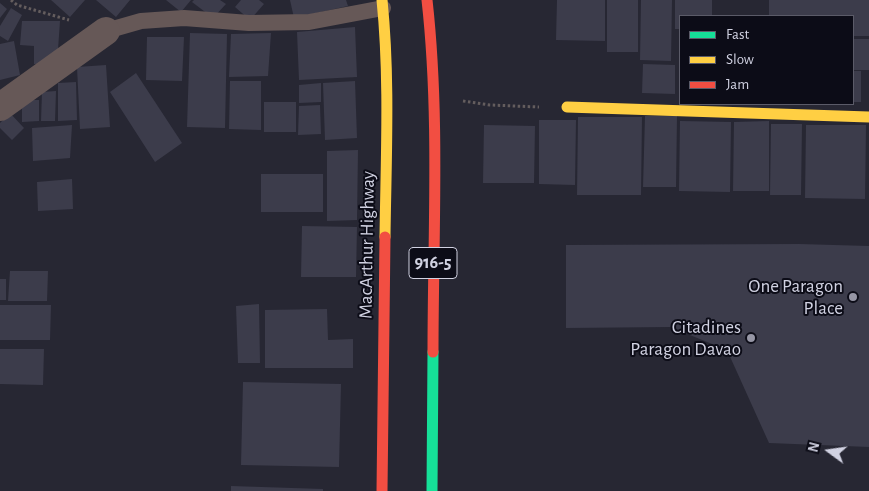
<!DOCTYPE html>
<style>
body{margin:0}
#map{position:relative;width:869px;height:491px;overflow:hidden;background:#272733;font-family:"Alegreya Sans",sans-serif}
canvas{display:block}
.legend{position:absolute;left:679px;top:15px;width:175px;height:90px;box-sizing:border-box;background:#0c0c17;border:1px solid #5b5b68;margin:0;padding:6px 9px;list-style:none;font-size:15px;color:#d1d2e2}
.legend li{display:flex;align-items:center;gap:10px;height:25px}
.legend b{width:25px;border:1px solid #5b5b68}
.north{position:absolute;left:804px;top:426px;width:50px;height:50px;-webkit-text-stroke:4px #0c0c17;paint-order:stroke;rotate:284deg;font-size:14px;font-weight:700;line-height:20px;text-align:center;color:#d1d2e2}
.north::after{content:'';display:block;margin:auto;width:18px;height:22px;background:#d1d2e2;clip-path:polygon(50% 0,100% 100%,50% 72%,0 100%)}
</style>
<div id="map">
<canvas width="869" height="491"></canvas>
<ul class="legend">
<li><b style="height:6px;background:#16e098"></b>Fast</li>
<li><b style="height:6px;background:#ffcf43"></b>Slow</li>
<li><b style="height:6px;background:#f24e42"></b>Jam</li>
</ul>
<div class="north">N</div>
</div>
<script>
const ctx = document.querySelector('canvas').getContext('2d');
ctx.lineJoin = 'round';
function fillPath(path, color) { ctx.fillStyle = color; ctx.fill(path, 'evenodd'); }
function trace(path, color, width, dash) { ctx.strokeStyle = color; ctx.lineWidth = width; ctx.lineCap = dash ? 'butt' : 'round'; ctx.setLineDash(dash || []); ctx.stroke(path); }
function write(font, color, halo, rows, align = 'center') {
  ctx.font = font + ' "Alegreya Sans",sans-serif'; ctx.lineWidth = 4; ctx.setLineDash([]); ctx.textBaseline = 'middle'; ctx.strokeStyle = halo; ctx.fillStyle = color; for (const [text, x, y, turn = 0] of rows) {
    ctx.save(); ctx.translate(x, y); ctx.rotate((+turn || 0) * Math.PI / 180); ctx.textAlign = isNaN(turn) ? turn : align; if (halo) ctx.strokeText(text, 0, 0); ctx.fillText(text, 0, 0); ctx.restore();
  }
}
fillPath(new Path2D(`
 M51,0H85L70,17Z
 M96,0H130L116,17Z
 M166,0H191L181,12Z
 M194,0H220L226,4L213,18L192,2Z
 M241,0H259L264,4L250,20L235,7Z
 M290,0H346L348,6L294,18Z
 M557,0H605V41L556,40Z
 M607,0H638V52H607Z
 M641,0H672L671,61L640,60Z
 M675,0H712V16H680V29H675Z
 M769,0H869V36H853V16H769Z
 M0,3L7,9L0,18Z
 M11,8L22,15L8,41L0,36V26Z
 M22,21H60L57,64H34V46L20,45Z
 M355,27L357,77L299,80L297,32Z
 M190,33L227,34L225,128L187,127Z
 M271,33L268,76L229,77L231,34Z
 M147,37H184L182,81L146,80Z
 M853,39H869V70H853Z
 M14,41L20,75L0,80V44Z
 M643,64L675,65V94L642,93Z
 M106,65L110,127L80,129L77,67Z
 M853,71H861V102H853Z
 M136,73L182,143L155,162L110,92Z
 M230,81H261V130L229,129Z
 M355,81L357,138L325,140L323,83Z
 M76,82L77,120L58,121V83Z
 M321,83V102L299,103V85Z
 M56,91L55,121H41L42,92Z
 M22,100H39V121L22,122Z
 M264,102H296V132H264Z
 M320,105L321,134L298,135L299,106Z
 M10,113L24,128L12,140L0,128V123Z
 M645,116H677L676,187H643Z
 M578,117H642L641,195H577Z
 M539,120H576L575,185L539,184Z
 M680,121L731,122L730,192L679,191Z
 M769,121V191H733L734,122Z
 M771,124H802L801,195H770Z
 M72,125L70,158L33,161L32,128Z
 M484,125L535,126L534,183H483Z
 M806,125H866L865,199L805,198Z
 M358,150L357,220L327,221V151Z
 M261,174H323V212H261Z
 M72,179L73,209L38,211L37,182Z
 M302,226L357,227L356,277H301Z
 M799,244L869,246V447L769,443L727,350L670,327L566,328V245Z
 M10,271H48L47,301H8Z
 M0,279H6V300H0Z
 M259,304L260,363H238L236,306Z
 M0,305H51L50,340H0Z
 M327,309L328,340L353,339V368H265V310Z
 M0,349H44L43,385L0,384Z
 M243,382L341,384L339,467L241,465Z
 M231,486L323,489V491H231Z`), '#3c3c4b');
trace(new Path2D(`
 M11,0L17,5L69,20
 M463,101L490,105L539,107`), '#645d5e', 3, [2.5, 2.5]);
trace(new Path2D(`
 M106,31L141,21L184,18L249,23L309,22L383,8`), '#665857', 16);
trace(new Path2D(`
 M0,107L106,31`), '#665857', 28);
trace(new Path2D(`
 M432,491L433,352`), '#16e098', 11);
trace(new Path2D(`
 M382,0C390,79 386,158 385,237
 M567,107L869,117`), '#ffcf43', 11);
trace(new Path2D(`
 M427,0C440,116 433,235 433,352
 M382,491L385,237`), '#f24e42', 11);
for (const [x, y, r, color] of [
 [853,297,5,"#9696a5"],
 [751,338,5,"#9696a5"]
]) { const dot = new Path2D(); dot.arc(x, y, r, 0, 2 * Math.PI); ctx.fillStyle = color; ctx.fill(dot); trace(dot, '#0c0c17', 2); }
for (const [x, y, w] of [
 [433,263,48]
]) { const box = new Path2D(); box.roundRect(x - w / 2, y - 15.5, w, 31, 4); ctx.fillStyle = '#0c0c17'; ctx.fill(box); trace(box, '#d1d2e2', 1); }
write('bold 18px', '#d1d2e2', null, [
 ["916-5",433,263]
]);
write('19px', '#d1d2e2', '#0c0c17', [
 ["MacArthur Highway",367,245,-89]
]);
write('19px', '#d1d2e2', '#0c0c17', [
 ["One Paragon",843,286],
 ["Place",843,308],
 ["Citadines",741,327],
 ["Paragon Davao",741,349]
], 'right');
</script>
